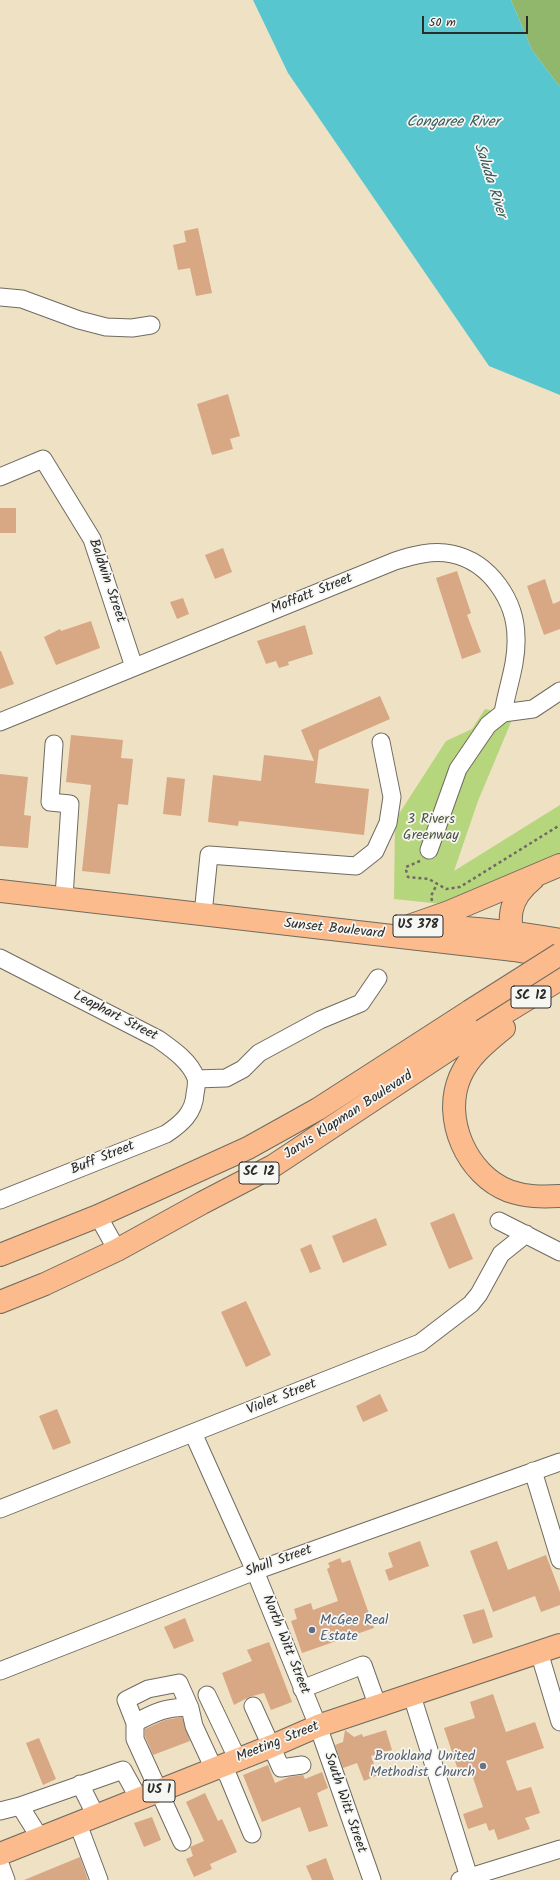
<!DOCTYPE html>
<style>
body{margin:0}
#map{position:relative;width:560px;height:1880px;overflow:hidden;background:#efe1c3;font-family:Kalam,sans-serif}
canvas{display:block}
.scale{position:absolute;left:422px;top:16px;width:106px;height:18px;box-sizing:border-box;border:2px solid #2b2b2b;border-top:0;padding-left:5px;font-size:12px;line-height:14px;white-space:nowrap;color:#2b2b2b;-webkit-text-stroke:3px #f6f6f2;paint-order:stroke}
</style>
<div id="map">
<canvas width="560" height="1880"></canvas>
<div class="scale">50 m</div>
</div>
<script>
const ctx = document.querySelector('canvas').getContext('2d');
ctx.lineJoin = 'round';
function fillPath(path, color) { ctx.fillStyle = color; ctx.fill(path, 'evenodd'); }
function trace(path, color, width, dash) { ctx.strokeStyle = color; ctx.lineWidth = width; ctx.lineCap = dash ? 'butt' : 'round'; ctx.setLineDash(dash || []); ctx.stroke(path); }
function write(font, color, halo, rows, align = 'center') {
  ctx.font = font + ' Kalam,sans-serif'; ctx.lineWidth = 3.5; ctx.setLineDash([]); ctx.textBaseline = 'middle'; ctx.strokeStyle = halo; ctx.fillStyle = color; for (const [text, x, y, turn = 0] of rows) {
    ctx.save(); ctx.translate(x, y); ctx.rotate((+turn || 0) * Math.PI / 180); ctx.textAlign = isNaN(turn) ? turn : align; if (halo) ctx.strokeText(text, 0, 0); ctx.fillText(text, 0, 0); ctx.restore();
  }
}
fillPath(new Path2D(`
 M485,709L514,715L478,801L454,871L560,805V855L451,905L394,899L395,820L446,741L472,729Z`), '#b6d67d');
fillPath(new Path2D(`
 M511,0H560V87L532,50Z`), '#90b76c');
fillPath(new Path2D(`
 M253,0H511L532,50L560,87V395L489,366L288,73Z`), '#58c6ce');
fillPath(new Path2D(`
 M198,228L212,293L196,296L190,268L178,270L173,245L186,242L184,231Z
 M228,394L240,436L230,439L233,449L212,455L197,404Z
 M0,508H16V533H0Z
 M223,548L232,572L215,579L205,555Z
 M457,571L471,613L467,615L481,652L462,659L436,578Z
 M545,579L553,604L560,601V629L544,635L527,586Z
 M183,598L189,614L177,619L170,602Z
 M91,621L100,648L56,665L44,637L60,629L61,631Z
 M305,625L313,654L288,662L289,665L279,668L276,661L266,664L257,641Z
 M0,651H1L14,684L0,689Z
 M380,696L390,719L319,750L315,783L369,789L364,835L239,821L238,826L208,822L213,775L261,781L264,755L314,761L301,730Z
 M71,735L123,740L121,758L133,759L128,805L118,804L110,874L82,871L91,785L66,782Z
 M0,774L28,777L24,815L31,816L28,848L0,846Z
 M167,777L185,779L181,816L163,814Z
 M454,1213L473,1259L449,1269L430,1223Z
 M376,1218L387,1245L343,1263L332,1236Z
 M311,1244L321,1269L310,1273L300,1249Z
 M246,1301L271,1355L246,1367L221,1312Z
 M380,1394L388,1411L363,1422L356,1406Z
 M57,1409L71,1443L53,1450L39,1416Z
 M420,1541L429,1566L389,1581L385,1570L393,1567L388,1553Z
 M497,1541L508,1570L546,1555L560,1592V1605L541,1612L535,1596L493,1612L470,1551Z
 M340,1558L342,1563L350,1560L374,1628L302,1653L291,1621L297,1619L294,1609L311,1603L313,1610L338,1601L327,1569L330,1567L328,1563Z
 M484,1609L493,1637L473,1644L463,1615Z
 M185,1618L194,1641L174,1649L164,1627Z
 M269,1642L292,1702L271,1710L264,1693L249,1697L234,1705L222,1673L252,1661L247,1650Z
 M493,1694L506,1732L535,1722L544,1748L506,1761L517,1791L531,1787L540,1813L525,1818L530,1829L498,1840L494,1829L489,1831L486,1823L468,1829L463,1814L483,1807L471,1772L460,1776L444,1728L475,1718L470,1702Z
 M182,1717L190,1741L153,1755L145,1736V1729L165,1720Z
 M345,1730L354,1737L362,1734L363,1737L386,1730L392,1750L371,1756L378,1775L364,1781L357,1763L343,1768L335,1745L343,1742Z
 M39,1738L56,1779L43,1785L26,1743Z
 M268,1765L275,1783L289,1777L303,1775L305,1779L322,1772L328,1788L317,1793L328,1826L309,1832L300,1807L262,1822L243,1775Z
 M205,1793L218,1821L222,1819L237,1852L210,1864L212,1869L194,1877L186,1859L193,1856L190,1847L204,1841L186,1802Z
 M152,1817L161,1840L144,1847L134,1823Z
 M80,1857L88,1880H24Z
 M326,1858L334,1880H312L306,1866Z`), '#d8a784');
const minor = new Path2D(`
 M0,297L22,299L79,320L106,327L132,328L151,325
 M0,477L43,459L92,539L134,667
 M503,713L533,709L560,691
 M0,722L395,561C414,555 433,550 452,554C490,562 516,601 516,638C517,664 507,688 503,713
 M54,744L50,802L70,804L64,897
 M429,850L458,769L488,725L503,713
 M203,914L209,855L356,866L375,851L388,823L392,797L381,742
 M0,958L158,1039C172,1049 190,1061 196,1078C197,1083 196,1089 195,1094C194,1113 181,1124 166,1134L0,1200
 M196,1079L226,1078L243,1069L259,1053L320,1020L361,1003L378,978
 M98,1216L117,1250
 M499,1221L560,1252
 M193,1433L255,1571L318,1726L372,1880
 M533,1471L560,1560
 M0,1509L420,1343L471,1304L479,1294L501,1254L526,1234
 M539,1652L560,1722
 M0,1671L255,1571L560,1462
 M302,1689L363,1665L378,1707
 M207,1695L238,1760
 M412,1696L469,1877
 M253,1706L281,1768L302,1765
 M135,1723L126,1700L148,1689L179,1683L190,1708
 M221,1767L228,1776L252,1834
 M80,1784L96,1816
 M20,1806L123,1770L139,1799
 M0,1811L20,1806L40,1838
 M78,1824L99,1880
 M182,1842L135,1739V1723C153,1713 170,1705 190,1708L194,1726L214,1769
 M0,1864L6,1880
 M460,1880L560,1849`);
const major = new Path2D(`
 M0,891L514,950L560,958
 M412,926C462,926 510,931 560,940
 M0,1854L272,1746L318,1726L560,1645`);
const highway = new Path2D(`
 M409,926L449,912L560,865
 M514,950C509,919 506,901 533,879
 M504,1028C486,1043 469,1056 460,1077C442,1119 467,1175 509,1191C526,1197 542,1197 560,1196
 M0,1255L98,1216L248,1148L318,1109L470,1011
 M0,1302L45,1284L117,1250L202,1203L273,1166L501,1015L560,979`);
trace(minor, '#706b60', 19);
trace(major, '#706b60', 24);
trace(highway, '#706b60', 24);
trace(new Path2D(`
 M420,861L406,867V870L408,877L429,879L446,889L460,887L560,825
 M432,901L431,896L437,884`), '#706b60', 2.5, [3, 3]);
trace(minor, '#fff', 17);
trace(major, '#fbbb8c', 22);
trace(highway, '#fbbb8c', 22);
const highwayBridge = new Path2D(`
 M470,1011L560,954`);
trace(highwayBridge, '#706b60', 24, []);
trace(highwayBridge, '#fbbb8c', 22);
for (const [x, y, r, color] of [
 [312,1630,4,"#5c6f8a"],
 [483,1766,4,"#6b7280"]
]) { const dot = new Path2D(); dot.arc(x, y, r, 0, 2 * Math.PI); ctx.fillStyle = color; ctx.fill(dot); trace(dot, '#f6f6f2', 1.5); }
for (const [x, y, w] of [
 [418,926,50],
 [531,997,40],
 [259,1173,40],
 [159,1791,32]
]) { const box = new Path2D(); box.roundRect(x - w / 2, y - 11, w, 22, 3); ctx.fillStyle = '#f6f6f2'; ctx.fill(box); trace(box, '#2b2b2b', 1); }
write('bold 13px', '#2b2b2b', null, [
 ["US 378",418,926],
 ["SC 12",531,997],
 ["SC 12",259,1173],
 ["US 1",159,1791]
]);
write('14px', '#2b2b2b', '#f6f6f2', [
 ["Baldwin Street",106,581,71],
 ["Moffatt Street",312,595,-22],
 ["Sunset Boulevard",334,930,6],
 ["Leaphart Street",115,1017,27],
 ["Jarvis Klapman Boulevard",349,1116,-33],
 ["Buff Street",103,1159,-22],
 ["Violet Street",282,1398,-22],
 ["Shull Street",279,1562,-20],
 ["North Witt Street",285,1645,68],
 ["Meeting Street",278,1743,-22],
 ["South Witt Street",344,1803,71]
]);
write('14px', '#4e5640', '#f6f6f2', [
 ["3 Rivers",431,821],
 ["Greenway",431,837]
]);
write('14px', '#4e5e75', '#f6f6f2', [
 ["McGee Real",320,1622],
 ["Estate",320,1638]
], 'left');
write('14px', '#5b616d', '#f6f6f2', [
 ["Brookland United",475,1758],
 ["Methodist Church",475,1774]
], 'right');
write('italic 15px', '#385a5c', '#f6f6f2', [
 ["Congaree River",453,123],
 ["Saluda River",489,181,72]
]);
</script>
